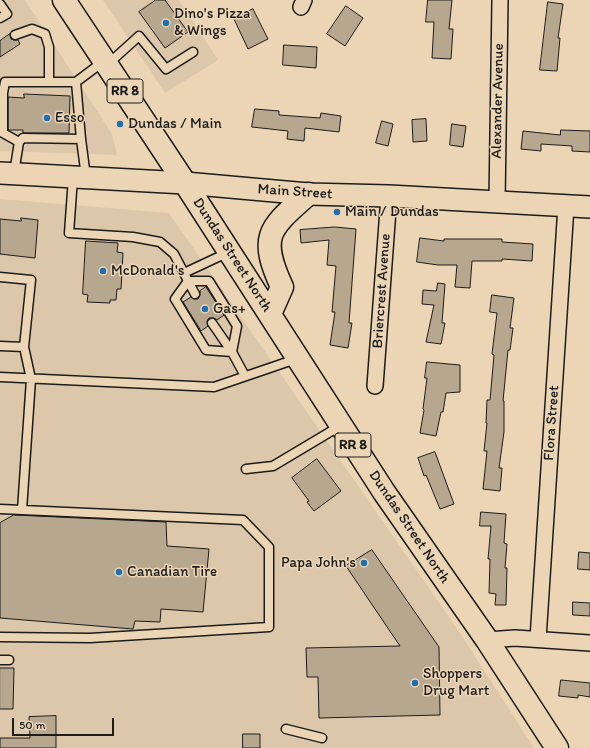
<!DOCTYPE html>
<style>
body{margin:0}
#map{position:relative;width:590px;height:748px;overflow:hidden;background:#ecd5b5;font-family:Itim,sans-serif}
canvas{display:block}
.scale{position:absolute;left:12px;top:718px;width:102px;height:18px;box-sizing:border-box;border:2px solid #1c1c1c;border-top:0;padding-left:5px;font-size:12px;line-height:14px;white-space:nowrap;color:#1c1c1c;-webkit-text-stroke:3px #ecd5b5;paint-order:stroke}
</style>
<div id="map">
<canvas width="590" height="748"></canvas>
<div class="scale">50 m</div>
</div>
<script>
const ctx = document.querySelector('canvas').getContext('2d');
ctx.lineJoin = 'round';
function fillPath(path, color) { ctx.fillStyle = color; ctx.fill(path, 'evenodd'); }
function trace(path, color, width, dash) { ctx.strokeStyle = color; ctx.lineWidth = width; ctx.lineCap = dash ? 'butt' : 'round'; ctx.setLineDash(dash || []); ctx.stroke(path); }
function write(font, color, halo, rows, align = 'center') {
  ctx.font = font + ' Itim,sans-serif'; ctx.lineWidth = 3; ctx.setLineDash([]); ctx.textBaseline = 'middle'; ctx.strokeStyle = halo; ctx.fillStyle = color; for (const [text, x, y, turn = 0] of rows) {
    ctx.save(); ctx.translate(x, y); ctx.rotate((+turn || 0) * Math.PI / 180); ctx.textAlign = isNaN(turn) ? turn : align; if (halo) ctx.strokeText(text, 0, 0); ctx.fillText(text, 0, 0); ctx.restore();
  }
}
fillPath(new Path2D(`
 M0,0H25L112,134L117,155L0,151Z
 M103,0H179L218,60L165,93Z
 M0,199L169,213L460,633L534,748H0Z`), '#dcc7aa');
const building = new Path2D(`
 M156,0H165L188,32L165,48L139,12Z
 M428,0H452L449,29H453L451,59L432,58L434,22H426Z
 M548,2L563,4L558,38H560L557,71L540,70Z
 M346,6L363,18L345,46L327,34Z
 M253,9L268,39L248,49L234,19Z
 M10,34L11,39L14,40H18L20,44L0,57V41Z
 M284,45L317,47L316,68L283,65Z
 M24,94L70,96L69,133H23V130H8V97L24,98Z
 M255,109L279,111V115L320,118L321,113L341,116L339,132L305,128L304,141L287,139L288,131L252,127Z
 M426,119L427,141L413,142L412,120Z
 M382,121L393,124L388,146L376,143Z
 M452,124L466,126L463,147L450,145Z
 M561,130L590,131V152L572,151V146L541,144V151L521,149L523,131L560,135Z
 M21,218L38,220L35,258L0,254V219L21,221Z
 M335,227L356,229L349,323H352L348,348L330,345L335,312H332L336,266L327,265L329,240L301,243L300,230Z
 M420,238L444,241V239H502V242L533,244L532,261L502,259V261H472L470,288L455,287L457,265H438L417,262Z
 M86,241L118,243L117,252L123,253L121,289H117L116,300H110V303L87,302L88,295L83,294Z
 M438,283L445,284L442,323H445L441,344L426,342L434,305L422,304L423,290L436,291Z
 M206,287L224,315L217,320L214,318H209L207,321L208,326L201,331L183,302L191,297L194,299H198L200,295V291Z
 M492,295L514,298L510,328H513L510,350H508L503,401H504V432L499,468H502L500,491L483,489L487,451H484L487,423H486L487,400H490L494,355L492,354L497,313L490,312Z
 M427,362L460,365V392L446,393L443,412H441L436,436L420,433L424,410L423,409L427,378H425Z
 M435,452L454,504L440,509L426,475L424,476L418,458Z
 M317,459L341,491L314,511L307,502L309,501L292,478Z
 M481,512L506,514L504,543L507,544L505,568H507L506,605H495L496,594L489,593L490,559H488L491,526H480Z
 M14,515L166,522L167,546L209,549L203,612L161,609L160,622L135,621L133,629L0,618V523Z
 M372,550L439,647L440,715L319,718L318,677H307L306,648L400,646L346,566Z
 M579,552L590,553V570L578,569Z
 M573,602L590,603V616L573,615Z
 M0,668H14L13,709H0Z
 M561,680L590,683V697L578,695V698L559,696Z
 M56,716V748H0V738H30L29,717Z
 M243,734H260V748H243Z`);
fillPath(building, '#b8a78f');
trace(building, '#1c1c1c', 1);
const lane = new Path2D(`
 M0,4L7,14L0,18
 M15,35L32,29L45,34L49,47V82
 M108,64L139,36L166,69L193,52
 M19,142L3,133V93L5,82H76
 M14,173L19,142L23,138L81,139
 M86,177L81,139L76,82L104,61
 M73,178L69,233L133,237L160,242L174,254L184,273L229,252
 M184,273L188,281H209L237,326L232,352L245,376
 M0,277L31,280L24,347L31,379L22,510
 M195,294L188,281L175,299L206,350L232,352
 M212,323L232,352
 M0,346L24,347
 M0,377L214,387L296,359
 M246,469L273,466L340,426
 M0,509L243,520L269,547V627L90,638L0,637
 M0,660H9
 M286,729L322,738`);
const street = new Path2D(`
 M301,7L304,0
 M497,202L500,0
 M375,386L389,196
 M538,639L566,206
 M487,640L515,638L590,643`);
const secondary = new Path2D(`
 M0,173L185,183L308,194L389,196L590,207`);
const primary = new Path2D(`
 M64,0L185,183L384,492L487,640L557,748
 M270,314L282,287C258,235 270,228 308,194`);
trace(lane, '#1c1c1c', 11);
trace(street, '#1c1c1c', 18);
trace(secondary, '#1c1c1c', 24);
trace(primary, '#1c1c1c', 25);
trace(lane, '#ecd5b5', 8);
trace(street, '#ecd5b5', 15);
trace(secondary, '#ecd5b5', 21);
trace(primary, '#ecd5b5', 22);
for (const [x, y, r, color] of [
 [166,23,4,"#1f6fb2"],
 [47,118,4,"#1f6fb2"],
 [120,124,4,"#1f6fb2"],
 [337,212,4,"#1f6fb2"],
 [103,271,4,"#1f6fb2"],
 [205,309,4,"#1f6fb2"],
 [364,563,4,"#1f6fb2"],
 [119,572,4,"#1f6fb2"],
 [415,683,4,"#1f6fb2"]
]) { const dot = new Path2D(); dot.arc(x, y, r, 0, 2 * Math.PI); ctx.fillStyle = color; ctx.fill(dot); trace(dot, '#ecd5b5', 1.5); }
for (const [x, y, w] of [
 [125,91,36],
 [353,445,36]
]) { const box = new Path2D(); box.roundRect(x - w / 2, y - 12, w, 24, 3); ctx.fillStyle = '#ecd5b5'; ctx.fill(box); trace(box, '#1c1c1c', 1); }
write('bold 14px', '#1c1c1c', null, [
 ["RR 8",125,91],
 ["RR 8",353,445]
]);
write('15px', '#1c1c1c', '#ecd5b5', [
 ["Dino's Pizza",174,14],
 ["& Wings",174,31],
 ["Esso",55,118],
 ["Dundas / Main",128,124],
 ["Main / Dundas",345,212],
 ["McDonald's",111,271],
 ["Gas+",213,309],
 ["Papa John's",356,563,"right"],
 ["Canadian Tire",127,572],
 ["Shoppers",423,674],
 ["Drug Mart",423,691]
], 'left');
write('15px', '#1c1c1c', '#ecd5b5', [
 ["Alexander Avenue",498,101,-89],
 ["Main Street",295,192,4],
 ["Dundas Street North",232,255,57],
 ["Briercrest Avenue",382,291,-86],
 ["Flora Street",552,423,-86],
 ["Dundas Street North",409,527,56]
]);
</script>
